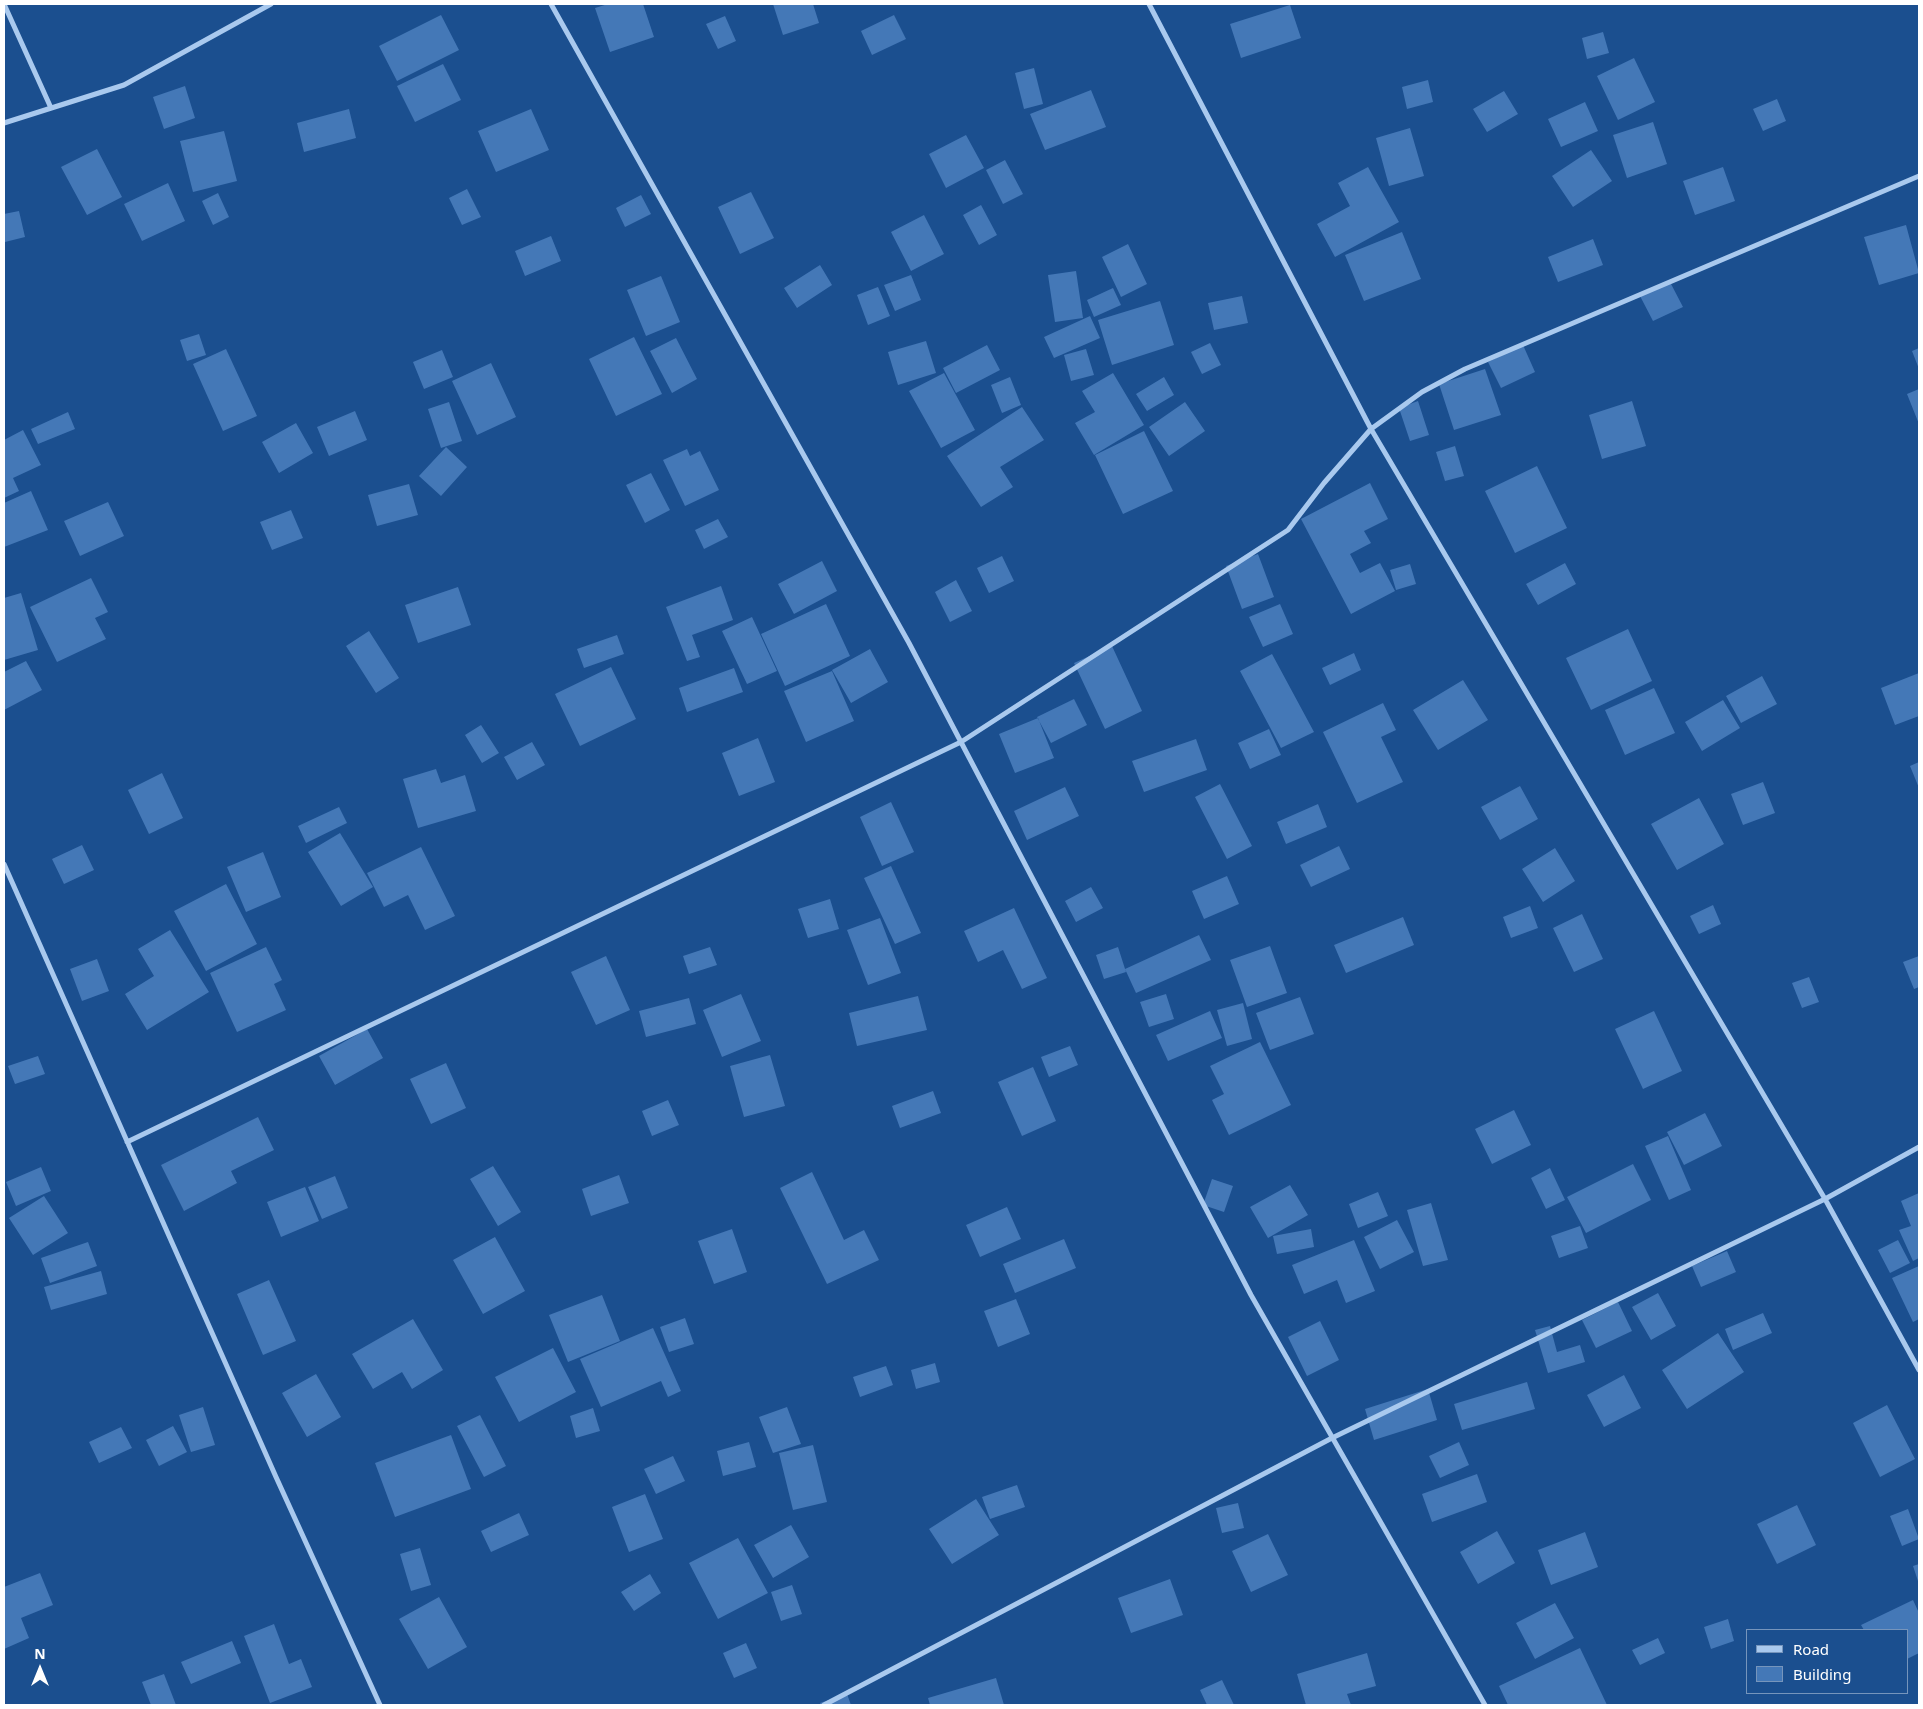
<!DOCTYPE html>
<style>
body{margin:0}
#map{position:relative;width:1923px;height:1709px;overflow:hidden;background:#1b4f8f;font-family:"Noto Sans",sans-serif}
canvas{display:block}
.frame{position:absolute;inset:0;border:5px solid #fff;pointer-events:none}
.legend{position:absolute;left:1746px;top:1629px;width:162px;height:65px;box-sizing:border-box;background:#1b4f8f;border:1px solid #7695bc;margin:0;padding:6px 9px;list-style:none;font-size:15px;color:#fff}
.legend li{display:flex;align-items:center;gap:10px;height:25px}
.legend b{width:25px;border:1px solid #7695bc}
.north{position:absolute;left:15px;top:1644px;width:50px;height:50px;-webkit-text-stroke:4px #1b4f8f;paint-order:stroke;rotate:0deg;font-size:14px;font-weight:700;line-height:20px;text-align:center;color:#fff}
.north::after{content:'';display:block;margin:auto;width:18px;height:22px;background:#fff;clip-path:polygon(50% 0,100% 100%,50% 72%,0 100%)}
</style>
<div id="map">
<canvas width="1923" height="1709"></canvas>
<div class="frame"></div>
<ul class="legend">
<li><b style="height:6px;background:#a9c9ee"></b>Road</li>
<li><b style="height:14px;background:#4478b7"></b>Building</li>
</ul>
<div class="north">N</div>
</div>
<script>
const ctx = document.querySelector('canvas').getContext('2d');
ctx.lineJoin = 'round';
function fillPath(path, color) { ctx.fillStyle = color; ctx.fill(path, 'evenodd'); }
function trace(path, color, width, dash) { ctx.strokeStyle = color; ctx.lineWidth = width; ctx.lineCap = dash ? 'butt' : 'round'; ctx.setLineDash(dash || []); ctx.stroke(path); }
fillPath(new Path2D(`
 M608,4H643L654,37L610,52L595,8Z
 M773,4H813L819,23L783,35Z
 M1290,5L1301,38L1241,58L1230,24Z
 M441,15L459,50L397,81L379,46Z
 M894,15L906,39L872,55L861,31Z
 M725,16L736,41L718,49L706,24Z
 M1603,32L1609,53L1587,59L1582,38Z
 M1634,58L1655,102L1618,120L1597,76Z
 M443,64L461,100L415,122L397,86Z
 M1034,68L1043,104L1024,109L1015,73Z
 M1428,80L1433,102L1407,109L1402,87Z
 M185,86L195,118L164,129L153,97Z
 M1091,90L1106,127L1045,150L1030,114Z
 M1504,91L1518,114L1487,132L1473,109Z
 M1777,99L1786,121L1763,131L1753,109Z
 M1585,102L1598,131L1561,147L1548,119Z
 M349,109L356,138L304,152L297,123Z
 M531,109L549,150L496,172L478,131Z
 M1653,122L1667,164L1627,178L1613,135Z
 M1410,128L1424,176L1389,186L1376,138Z
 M224,131L237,181L193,192L180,141Z
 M966,135L984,168L946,188L929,154Z
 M97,149L122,197L87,215L61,167Z
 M1591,150L1612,181L1573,207L1552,176Z
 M1005,160L1023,194L1003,204L986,170Z
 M1368,167L1399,222L1335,257L1317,224L1350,206L1338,183Z
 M1723,167L1735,201L1695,215L1683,181Z
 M168,183L185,221L142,241L124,204Z
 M467,189L481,217L462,225L449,198Z
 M751,192L774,238L740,254L718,207Z
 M218,193L229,217L213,225L202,201Z
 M641,195L651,214L625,227L616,208Z
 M981,205L997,235L979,245L963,215Z
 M19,211L25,237L5,242L4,214Z
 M924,215L944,254L911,271L891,232Z
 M1906,225L1919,273L1879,285L1864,237Z
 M1402,232L1421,279L1364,301L1345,255Z
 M551,236L561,261L525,276L515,251Z
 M1593,239L1603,265L1558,282L1548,257Z
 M1128,244L1147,284L1121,297L1102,257Z
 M820,265L832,285L797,308L784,288Z
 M1076,271L1083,318L1055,322L1048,275Z
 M911,275L921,300L895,311L884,285Z
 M661,276L680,322L646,336L627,290Z
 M1670,282L1683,307L1653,321L1640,296Z
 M878,287L890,316L868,325L857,295Z
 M1113,288L1121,305L1094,317L1087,300Z
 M1242,296L1248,323L1214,330L1208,303Z
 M1160,301L1174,345L1112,365L1098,320Z
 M1090,316L1100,338L1054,358L1044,337Z
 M199,334L206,355L187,361L180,340Z
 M634,337L662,394L616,416L589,359Z
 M676,338L697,379L672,393L650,351Z
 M926,341L936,373L898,385L888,352Z
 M1210,343L1221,365L1202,374L1191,352Z
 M987,345L1000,370L956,393L943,368Z
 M1523,345L1535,372L1501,388L1488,362Z
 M1919,348V369L1912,351Z
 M226,349L257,416L223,431L193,364Z
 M1086,349L1094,375L1071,381L1064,355Z
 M442,350L453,377L424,389L413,362Z
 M491,363L516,417L477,435L452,381Z
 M1485,369L1501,415L1454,430L1439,384Z
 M944,373L975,430L941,448L909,391Z
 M1113,373L1144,425L1094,455L1075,423L1095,412L1082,391Z
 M1010,377L1021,405L1002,413L991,385Z
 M1164,377L1174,395L1147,411L1136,394Z
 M1919,389V424L1907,394Z
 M1418,401L1429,435L1410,441L1399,408Z
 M1632,401L1646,446L1602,459L1589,415Z
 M449,402L462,441L441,448L428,409Z
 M1185,402L1205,431L1169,456L1149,427Z
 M1022,407L1044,440L1000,467L1013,487L981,507L947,456Z
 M355,411L367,440L329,456L317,427Z
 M68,412L75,429L38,444L31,429Z
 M296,423L313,453L279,473L262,442Z
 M23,430L41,465L13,478L19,491L4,498V440Z
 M1144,431L1173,491L1123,514L1095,455Z
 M1455,446L1464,476L1445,481L1436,452Z
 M446,447L467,467L441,496L419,476Z
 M687,449L690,456L700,451L719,490L685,506L663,460Z
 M1537,466L1567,528L1515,553L1485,491Z
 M651,473L670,510L645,523L626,485Z
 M1370,483L1388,519L1364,531L1371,543L1350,554L1360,573L1380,563L1395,591L1351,614L1301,519Z
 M409,484L418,515L377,526L368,495Z
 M31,491L48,530L4,547V503Z
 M108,502L124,536L80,556L64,521Z
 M291,510L303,538L272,550L260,522Z
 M718,519L728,537L704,549L695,530Z
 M1258,554L1274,597L1242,609L1226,566Z
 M1002,556L1014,581L989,593L977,568Z
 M822,561L837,591L794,614L778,584Z
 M1565,563L1576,584L1538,605L1526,584Z
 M1410,564L1416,584L1396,590L1390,570Z
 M91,578L108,612L95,618L106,639L57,662L30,607Z
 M956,580L972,611L950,622L935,592Z
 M721,586L733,620L692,635L700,657L687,661L666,607Z
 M458,587L471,625L418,643L405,605Z
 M21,593L38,650L4,660V598Z
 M826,604L850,656L785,686L761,634Z
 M1280,604L1293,634L1263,647L1249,617Z
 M752,617L777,671L747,684L722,631Z
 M1628,629L1652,681L1591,710L1566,658Z
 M369,631L399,678L376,693L346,646Z
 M617,635L624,654L584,668L577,649Z
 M1112,646L1142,711L1105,729L1074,663Z
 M870,649L888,682L851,703L832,670Z
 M1354,653L1361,670L1330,685L1322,668Z
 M1272,654L1314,732L1281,748L1240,671Z
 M26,661L42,690L4,710V672Z
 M611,667L636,719L580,746L555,694Z
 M734,668L743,692L687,712L679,688Z
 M832,671L854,721L806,742L784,691Z
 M1919,673V716L1895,725L1881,688Z
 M1762,676L1777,704L1741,723L1726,696Z
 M1463,680L1488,720L1438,750L1413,710Z
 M1654,688L1675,733L1625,755L1605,710Z
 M1074,699L1087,725L1051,743L1037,717Z
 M1723,700L1740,728L1702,751L1685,722Z
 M1383,703L1396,730L1381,737L1403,782L1357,803L1323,732Z
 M1038,718L1054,758L1015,773L999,734Z
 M481,725L499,753L482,763L465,735Z
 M1269,729L1281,755L1250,769L1238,743Z
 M758,738L775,782L739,796L722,753Z
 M1196,739L1207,770L1144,792L1132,761Z
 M532,742L545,765L517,780L504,757Z
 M1919,762V788L1910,766Z
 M436,769L441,783L465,775L476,811L418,828L403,779Z
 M162,773L183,818L149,834L128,790Z
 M1763,782L1775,813L1743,825L1731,794Z
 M1220,784L1252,846L1227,859L1195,797Z
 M1520,786L1538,819L1500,840L1481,807Z
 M1065,787L1079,816L1027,840L1014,811Z
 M1699,798L1724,844L1677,870L1651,824Z
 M891,802L914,852L882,866L860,817Z
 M1318,804L1327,827L1286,844L1277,822Z
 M339,807L347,823L306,843L298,826Z
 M340,833L373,887L341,906L308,852Z
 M82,845L94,870L64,884L52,859Z
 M1339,846L1350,869L1311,887L1300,865Z
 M421,847L455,916L425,930L408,895L384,907L367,873Z
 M1555,848L1575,881L1543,902L1522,869Z
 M263,852L281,897L246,912L227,867Z
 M891,866L921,933L895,944L864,878Z
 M1227,876L1239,904L1204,919L1192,891Z
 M226,884L257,944L206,971L174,911Z
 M1091,887L1103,908L1076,922L1065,901Z
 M830,899L839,929L808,938L798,909Z
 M1713,905L1721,924L1699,934L1690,916Z
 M1530,906L1538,928L1511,938L1503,917Z
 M1014,908L1047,978L1022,989L1003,950L978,962L964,931Z
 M1582,914L1603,959L1574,972L1553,928Z
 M1403,917L1414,945L1346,973L1334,945Z
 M880,918L901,973L868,985L847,930Z
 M170,930L209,992L147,1030L125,994L154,976L138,949Z
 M1199,935L1211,960L1136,993L1125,969Z
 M1270,946L1287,993L1247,1007L1230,960Z
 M266,947L282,980L274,984L286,1010L237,1032L210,973Z
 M710,947L717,965L689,974L683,956Z
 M1118,947L1126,972L1104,979L1096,955Z
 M606,956L630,1010L596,1025L571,972Z
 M1919,956V987L1914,989L1903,962Z
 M97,959L109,991L82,1001L70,969Z
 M1809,977L1819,1002L1802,1008L1792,983Z
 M741,994L761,1041L722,1057L703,1010Z
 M1166,994L1174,1019L1149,1027L1140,1002Z
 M918,996L927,1030L857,1046L849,1013Z
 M1300,997L1314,1034L1270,1050L1256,1013Z
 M689,998L696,1024L646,1037L639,1011Z
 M1243,1003L1252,1039L1227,1046L1217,1010Z
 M1210,1011L1222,1038L1168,1061L1156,1035Z
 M1654,1011L1682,1071L1643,1089L1615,1029Z
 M367,1029L383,1058L335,1085L319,1056Z
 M1260,1042L1291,1105L1229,1135L1212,1100L1224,1094L1210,1066Z
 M1070,1046L1078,1065L1049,1077L1041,1057Z
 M770,1055L785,1106L744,1117L730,1066Z
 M38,1056L45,1074L15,1084L8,1066Z
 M446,1063L466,1108L431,1124L410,1079Z
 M1033,1067L1056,1121L1022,1136L998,1082Z
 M933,1091L941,1113L900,1128L892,1106Z
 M668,1100L679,1125L652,1136L642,1111Z
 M1514,1110L1531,1145L1492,1164L1475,1129Z
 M1705,1113L1722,1146L1684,1165L1667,1132Z
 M258,1117L274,1150L231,1171L237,1183L184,1211L161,1165Z
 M1668,1136L1691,1190L1669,1200L1645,1146Z
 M1633,1164L1651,1200L1586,1233L1567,1197Z
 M493,1166L521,1212L498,1226L470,1179Z
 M41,1167L51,1191L16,1206L6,1182Z
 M1550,1168L1565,1200L1546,1209L1531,1178Z
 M812,1172L844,1240L864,1230L879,1260L827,1284L780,1188Z
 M619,1175L629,1203L591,1216L582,1189Z
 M335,1176L348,1208L322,1219L308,1187Z
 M1212,1179L1233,1186L1224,1212L1203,1205Z
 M1290,1185L1308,1215L1268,1238L1250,1207Z
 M305,1187L319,1221L281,1237L267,1202Z
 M1378,1192L1388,1216L1358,1228L1349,1204Z
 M1919,1193V1258L1913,1261L1899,1230L1911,1226L1901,1201Z
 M44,1196L68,1233L33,1255L9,1218Z
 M1431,1203L1448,1260L1423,1266L1407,1210Z
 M1007,1207L1021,1239L980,1257L966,1225Z
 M1397,1220L1414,1252L1380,1269L1364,1237Z
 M1580,1226L1588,1248L1559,1258L1551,1236Z
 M732,1229L747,1272L714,1284L698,1241Z
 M1311,1229L1314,1247L1277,1254L1273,1236Z
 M495,1237L525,1291L483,1314L453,1260Z
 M1064,1239L1076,1268L1015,1293L1003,1264Z
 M1354,1240L1375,1291L1346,1303L1337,1280L1304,1294L1292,1265Z
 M1898,1240L1910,1263L1890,1273L1878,1250Z
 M88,1242L97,1266L50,1283L41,1258Z
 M1727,1251L1736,1272L1701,1287L1692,1266Z
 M1919,1266V1319L1913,1322L1892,1278Z
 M101,1271L107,1294L51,1310L44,1287Z
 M269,1280L296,1341L263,1355L237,1294Z
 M1658,1293L1676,1326L1651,1340L1632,1307Z
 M602,1295L620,1341L568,1362L549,1315Z
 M1016,1299L1030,1334L998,1347L984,1311Z
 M1618,1302L1632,1331L1596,1348L1582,1320Z
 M1763,1313L1772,1333L1733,1350L1725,1329Z
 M685,1318L694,1344L669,1352L660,1327Z
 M413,1319L443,1370L412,1389L402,1372L373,1389L352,1354Z
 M1320,1321L1339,1360L1307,1376L1288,1337Z
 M1550,1326L1557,1352L1580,1345L1585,1362L1548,1373L1535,1330Z
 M653,1328L681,1391L668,1397L661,1381L601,1407L580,1359Z
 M1718,1333L1744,1372L1687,1409L1662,1370Z
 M553,1348L576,1392L519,1422L495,1377Z
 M935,1363L940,1382L916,1389L911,1370Z
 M886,1366L893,1385L860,1397L853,1377Z
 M316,1374L341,1417L307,1437L282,1393Z
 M1624,1375L1641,1408L1604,1427L1587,1395Z
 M1527,1382L1535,1409L1462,1430L1454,1404Z
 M1428,1389L1437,1420L1374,1440L1365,1409Z
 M1887,1405L1915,1459L1880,1477L1853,1423Z
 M203,1407L215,1445L191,1452L179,1415Z
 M787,1407L801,1444L773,1453L759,1417Z
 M593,1408L600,1431L576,1438L570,1416Z
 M480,1415L506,1466L484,1477L457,1426Z
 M173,1426L187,1452L159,1466L146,1440Z
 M121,1427L132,1448L99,1463L89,1442Z
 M451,1435L471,1489L395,1517L375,1463Z
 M749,1442L756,1467L723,1476L717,1451Z
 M1459,1442L1469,1465L1440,1478L1429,1456Z
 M813,1445L827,1502L793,1510L779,1453Z
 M673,1456L685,1481L656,1494L644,1469Z
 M1477,1474L1487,1502L1432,1522L1422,1494Z
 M1017,1485L1025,1507L990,1519L982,1497Z
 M645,1494L663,1539L629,1552L612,1507Z
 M976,1499L999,1535L952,1564L929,1529Z
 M1238,1503L1244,1528L1222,1533L1216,1508Z
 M1797,1505L1816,1545L1777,1564L1757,1524Z
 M1908,1509L1919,1539L1902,1546L1890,1516Z
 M519,1513L529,1535L491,1552L481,1531Z
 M791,1525L809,1557L773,1578L754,1545Z
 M1497,1531L1515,1563L1478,1584L1460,1552Z
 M1585,1532L1598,1567L1551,1585L1538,1550Z
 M1268,1534L1288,1575L1251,1592L1232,1551Z
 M738,1538L768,1593L718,1619L689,1563Z
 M420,1548L431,1585L411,1591L400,1554Z
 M1919,1564V1584L1913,1566Z
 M40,1573L53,1605L21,1618L29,1638L4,1649V1587Z
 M650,1574L661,1593L634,1611L621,1592Z
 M1170,1579L1183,1615L1131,1633L1118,1598Z
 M792,1585L802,1614L781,1621L771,1592Z
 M439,1597L467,1647L428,1669L399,1619Z
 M1913,1600L1919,1613V1653L1907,1659V1630H1864L1861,1625Z
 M1555,1603L1574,1638L1535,1659L1516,1623Z
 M1728,1619L1734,1641L1711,1649L1704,1627Z
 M274,1624L289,1664L301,1659L312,1687L270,1703L244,1636Z
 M1658,1638L1665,1653L1640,1665L1632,1650Z
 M232,1641L241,1663L191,1684L181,1662Z
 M746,1643L757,1668L734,1678L723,1653Z
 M1580,1648L1607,1705H1508L1499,1686Z
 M1367,1653L1376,1686L1347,1694L1351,1705H1306L1297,1674Z
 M164,1674L176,1705H151L142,1682Z
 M996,1678L1004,1705H930L928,1698Z
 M1222,1680L1234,1705H1207L1200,1690Z
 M847,1694L851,1705H821L820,1703Z`), '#4478b7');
trace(new Path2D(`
 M4,4L51,108
 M551,4L909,643L1251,1295L1485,1705
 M1149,4L1371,429L1825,1199L1919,1370
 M4,123L124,85L271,4
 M4,864L276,1477L380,1705
 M127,1142L961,742L1288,530L1324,483L1371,429L1422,392L1465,369L1919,176
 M824,1705L1332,1438L1825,1199L1919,1147`), '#a9c9ee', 5);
</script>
